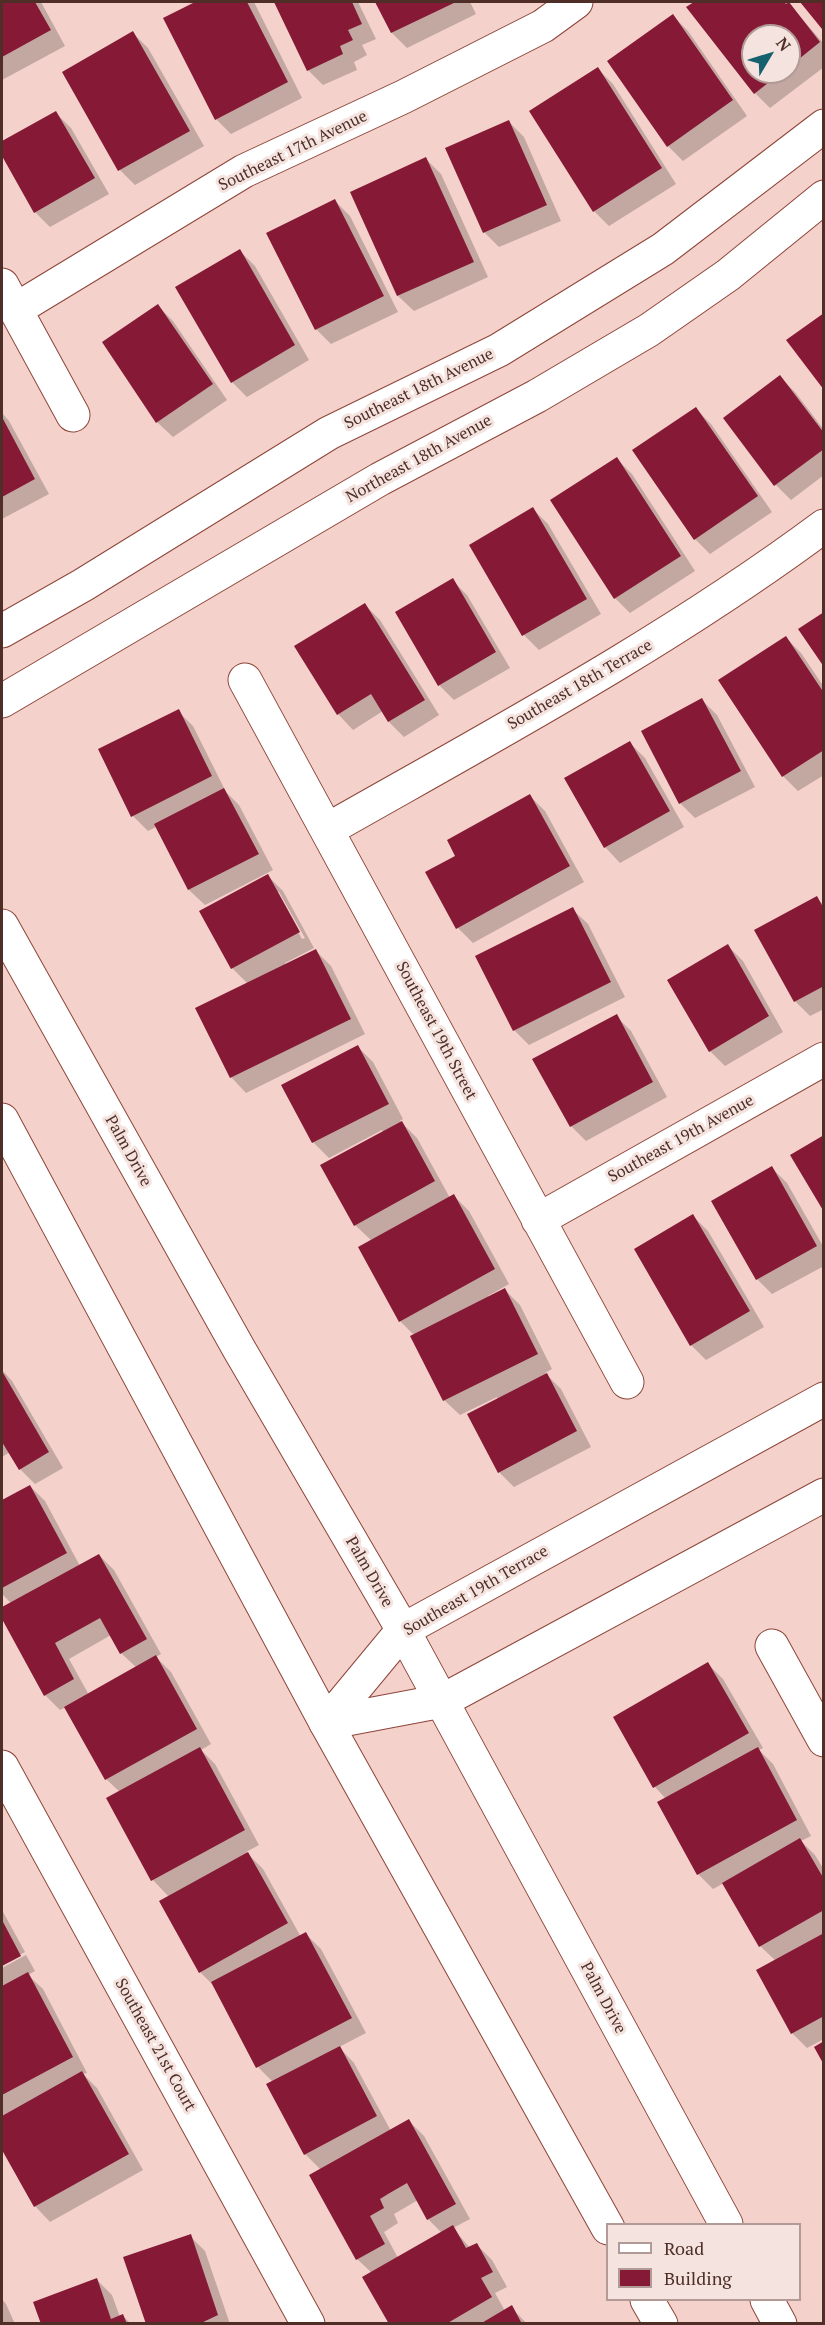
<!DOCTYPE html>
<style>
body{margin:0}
#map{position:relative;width:825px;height:2325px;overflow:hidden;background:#f4d1ca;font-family:"PT Serif",serif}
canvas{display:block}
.frame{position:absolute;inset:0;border:3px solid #4f2e28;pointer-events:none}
.legend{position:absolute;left:606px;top:2223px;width:195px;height:78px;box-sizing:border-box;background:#f4e3df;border:2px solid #b29b96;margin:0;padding:8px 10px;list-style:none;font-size:18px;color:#4f2e28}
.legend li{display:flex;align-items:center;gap:12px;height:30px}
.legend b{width:30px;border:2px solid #b29b96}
.north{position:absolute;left:741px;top:24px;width:60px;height:60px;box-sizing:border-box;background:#f4e3df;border:2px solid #b29b96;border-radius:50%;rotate:52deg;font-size:16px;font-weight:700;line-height:24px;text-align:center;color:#4f2e28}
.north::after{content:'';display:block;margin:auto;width:21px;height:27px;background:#16616e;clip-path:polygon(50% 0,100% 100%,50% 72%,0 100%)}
</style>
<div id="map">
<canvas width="825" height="2325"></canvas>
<div class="frame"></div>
<ul class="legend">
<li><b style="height:8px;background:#fff"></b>Road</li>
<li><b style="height:16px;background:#851936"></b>Building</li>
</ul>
<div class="north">N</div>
</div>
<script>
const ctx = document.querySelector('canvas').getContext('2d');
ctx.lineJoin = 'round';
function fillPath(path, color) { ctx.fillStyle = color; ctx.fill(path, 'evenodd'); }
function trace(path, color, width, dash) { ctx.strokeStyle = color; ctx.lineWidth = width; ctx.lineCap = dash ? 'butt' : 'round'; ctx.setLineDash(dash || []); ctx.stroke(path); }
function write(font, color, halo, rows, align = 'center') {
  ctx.font = font + ' "PT Serif",serif'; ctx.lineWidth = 6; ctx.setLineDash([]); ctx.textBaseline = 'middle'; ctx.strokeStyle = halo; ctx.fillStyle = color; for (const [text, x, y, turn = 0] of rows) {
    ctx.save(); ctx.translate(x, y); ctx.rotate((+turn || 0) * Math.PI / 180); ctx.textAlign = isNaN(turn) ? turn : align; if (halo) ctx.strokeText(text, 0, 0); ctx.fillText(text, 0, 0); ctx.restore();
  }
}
fillPath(new Path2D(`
 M2,2H41L65,46L2,80Z
 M199,2H254L302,98L231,134L216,119L165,18Z
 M276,2H358L376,39L362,45L367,55L354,62L357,70L323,85L308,70Z
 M377,2H470L476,14L407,48L392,33Z
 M696,2H791L789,4L824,44V67L770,108L755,93L688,8ZM753,36H789V72H753Z
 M673,16L688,31L747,116L683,161L668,146Z
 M133,33L148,48L204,146L135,185L120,170L64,73Z
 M598,69L613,84L676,184L609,226L594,211Z
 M56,113L71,128L109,194L50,227L35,212L2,153V143Z
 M509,122L524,137L561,221L499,247L484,232Z
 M426,159L441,174L488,277L414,311L398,296L352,193Z
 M335,201L350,216L398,312L331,344L316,329Z
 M240,251L255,266L309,360L247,397L232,382Z
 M158,306L173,321L227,400L173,437L157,422Z
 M780,377L795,392L824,430V475L791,500L776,485L725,418Z
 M696,409L711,424L772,512L710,554L695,539Z
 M2,413L9,421L49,494L2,519Z
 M617,459L632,474L695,571L630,613L615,598Z
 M533,509L548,524L601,614L539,650L524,635L471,545Z
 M452,580L467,595L510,668L454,700L439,685L397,613Z
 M365,605L380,620L439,715L404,737L389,722L383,711L353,730L338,714Z
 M786,638L801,653L824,687V775L798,791L783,776L720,681Z
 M702,700L717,715L755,787L695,818L680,803Z
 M178,711L193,726L226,792L239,805L273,870L205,905L189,890L156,827L148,831L133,816Z
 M630,743L645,758L684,827L620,863L605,847Z
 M530,796L545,811L584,882L473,943L458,928Z
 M268,876L283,891L314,948L285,963L286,966L316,951L331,966L365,1034L246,1093L231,1077L197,1009L248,984L232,968ZM276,892H279L305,938L302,939Z
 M816,898L824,905V1009L810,1016L795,1001Z
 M572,909L588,924L625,997L529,1045L514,1030Z
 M728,946L743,961L783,1032L725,1066L710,1051Z
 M616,1016L631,1031L667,1097L586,1141L571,1126Z
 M358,1047L373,1062L403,1119L400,1121L417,1138L450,1198L454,1196L469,1211L509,1284L488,1296L490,1298L505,1290L520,1305L552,1369L545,1373L561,1389L591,1447L514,1487L499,1472L497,1397L460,1415L444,1400L414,1335L400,1321L372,1241L355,1225L383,1133L382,1130L329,1158L314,1143L283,1086Z
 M772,1168L787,1183L824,1248V1266L772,1294L757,1279Z
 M693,1216L708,1231L764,1327L706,1360L691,1345Z
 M2,1370L12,1381L63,1468L35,1484L20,1469L10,1452L2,1457Z
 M30,1486L45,1501L80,1566L99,1555L114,1570L161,1654L156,1657L171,1672L211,1744L201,1750L215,1764L259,1845L246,1852L263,1869L301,1937L306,1934L321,1949L366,2033L339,2047L354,2063L391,2131L409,2121L424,2136L470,2219L453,2228L470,2248L476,2244L492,2260L507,2287L495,2293L505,2311L511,2307L527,2324H391L372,2273L357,2259L321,2170L305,2154L273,2082L258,2067L215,1987L200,1972L169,1897L153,1880L120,1792L106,1779L66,1707L60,1710L45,1695L2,1616V1609L12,1604L2,1594V1501ZM111,1635L121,1653L137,1668L89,1695L69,1659ZM418,2200L428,2219L442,2233L398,2258L384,2232L398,2223L394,2214Z
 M708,1664L723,1679L763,1748L759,1750L773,1764L811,1836L801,1841L815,1855L824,1870V2039L807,2048L792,2033L776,1961L760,1946L724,1883L713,1889L698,1874L666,1799L655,1787Z
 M2,1910L25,1952L2,1965Z
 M26,1955L35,1971L28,1975L43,1989L87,2073L83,2074L97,2088L143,2170L50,2222L35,2206L2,2147V1968Z
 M190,2236L205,2251L230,2324H148Z
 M97,2280L112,2295L120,2317L123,2316L131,2324H43Z
 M2,2299L6,2304L15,2324H2Z`), '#0003');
fillPath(new Path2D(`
 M2,2H35L51,30L2,57Z
 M195,2H247L288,82L215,120L163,18Z
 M274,2H352L362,24L348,30L353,40L340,46L343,54L307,71Z
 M375,2H456L391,33Z
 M694,2H784L786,4L789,2L820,42L789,67V36H753V72H782L754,94L686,7Z
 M800,2H824V27L822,29Z
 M673,14L733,100L667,147L607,61Z
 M133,31L190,131L118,171L62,72Z
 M598,67L662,168L593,212L529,111Z
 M56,111L95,178L34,213L2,156V141Z
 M509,120L547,205L483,233L445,148Z
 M426,157L474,262L397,296L350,192Z
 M335,199L384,296L315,330L266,233Z
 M240,249L295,345L231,383L175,287Z
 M158,304L213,384L156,423L102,342Z
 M824,313V390L786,340Z
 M780,375L824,433V449L774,486L723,418Z
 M696,407L758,496L694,540L632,450Z
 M2,417L35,479L2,497Z
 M617,457L681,556L614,599L550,500Z
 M533,507L587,599L522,636L469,545Z
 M453,578L496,652L438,686L395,612Z
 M365,603L425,700L388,722L371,694L337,715L294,646Z
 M824,612V667L798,629Z
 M786,636L824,693V750L782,777L718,680Z
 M702,698L741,771L679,804L641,731Z
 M179,709L212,776L131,817L98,749Z
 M630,741L670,811L604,848L564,778Z
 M224,788L259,854L188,890L154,824Z
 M530,794L570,866L456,929L425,872L455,856L447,840Z
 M268,874L300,932L231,969L199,911Z
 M817,896L824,909V986L794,1002L754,930Z
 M573,907L611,982L513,1031L475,956Z
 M728,944L769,1016L709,1052L667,980Z
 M316,949L351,1019L230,1078L195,1008Z
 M617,1014L653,1082L570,1127L532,1059Z
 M358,1045L389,1104L312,1143L281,1085Z
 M402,1121L435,1181L354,1226L320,1165Z
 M824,1135V1212L790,1155Z
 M772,1166L817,1246L756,1280L711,1201Z
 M454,1194L495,1269L399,1322L358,1247Z
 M693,1214L750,1311L690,1346L634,1249Z
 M505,1288L538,1354L443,1401L410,1336Z
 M2,1371L49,1452L19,1470L2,1442Z
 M547,1373L577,1431L498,1473L467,1414Z
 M30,1485L67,1553L2,1588V1500Z
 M99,1554L147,1639L120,1654L100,1618L55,1643L74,1679L44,1696L2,1619V1607Z
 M156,1655L197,1729L105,1780L64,1707Z
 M708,1662L749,1733L653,1788L613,1717Z
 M200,1747L245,1830L151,1881L106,1798Z
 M758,1747L797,1820L697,1875L657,1802Z
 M800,1838L824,1879V1910L759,1947L722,1883Z
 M248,1852L288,1923L199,1973L159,1901Z
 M2,1920L21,1956L2,1966Z
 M306,1932L352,2018L256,2068L211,1982Z
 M824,1933V2016L791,2034L756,1970Z
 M28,1972L73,2057L2,2095V1986Z
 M824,2041V2065L814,2047Z
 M340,2046L377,2116L304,2155L266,2084Z
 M82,2071L129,2154L34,2207L2,2150V2116Z
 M409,2119L456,2204L427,2220L407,2183L388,2194L380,2199L384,2208L370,2216L385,2244L356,2260L309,2175Z
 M453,2225L466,2248L477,2243L493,2272L481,2278L492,2297L446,2324H389L362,2277Z
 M191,2234L218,2315L199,2324H146L123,2257Z
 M97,2278L111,2319L123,2314L127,2324H41L33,2302Z
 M512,2305L522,2324H480Z`), '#851936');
const street = new Path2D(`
 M2,285L73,415
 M15,310L244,171L403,97L543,26L576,2
 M245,680L627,1382
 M327,830C496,734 668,642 824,526
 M538,1220L824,1059
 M772,1646L824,1740
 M326,1723L403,1630L824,1399
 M326,1723L442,1701L824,1495
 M2,1767L308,2324`);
const secondary = new Path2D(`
 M2,631L83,585L329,433L499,350L663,249L824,126
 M2,701L380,479L537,396L649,330L728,275L824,197
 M2,926L239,1349L403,1630L726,2224
 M2,1120L326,1723L608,2228
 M647,2300L661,2324
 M767,2300L780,2324`);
trace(street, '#8d4539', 35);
trace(secondary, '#8d4539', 35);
trace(street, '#fff', 33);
trace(secondary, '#fff', 33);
write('16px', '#4f2e28', '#f4e3df', [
 ["Southeast 17th Avenue",293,151,-26],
 ["Southeast 18th Avenue",419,389,-26],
 ["Northeast 18th Avenue",419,459,-29],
 ["Southeast 18th Terrace",580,685,-30],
 ["Southeast 19th Street",436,1031,62],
 ["Southeast 19th Avenue",681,1139,-29],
 ["Palm Drive",128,1151,61],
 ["Palm Drive",369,1572,60],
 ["Southeast 19th Terrace",476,1591,-30],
 ["Palm Drive",603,1998,62],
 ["Southeast 21st Court",155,2045,61]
]);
</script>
